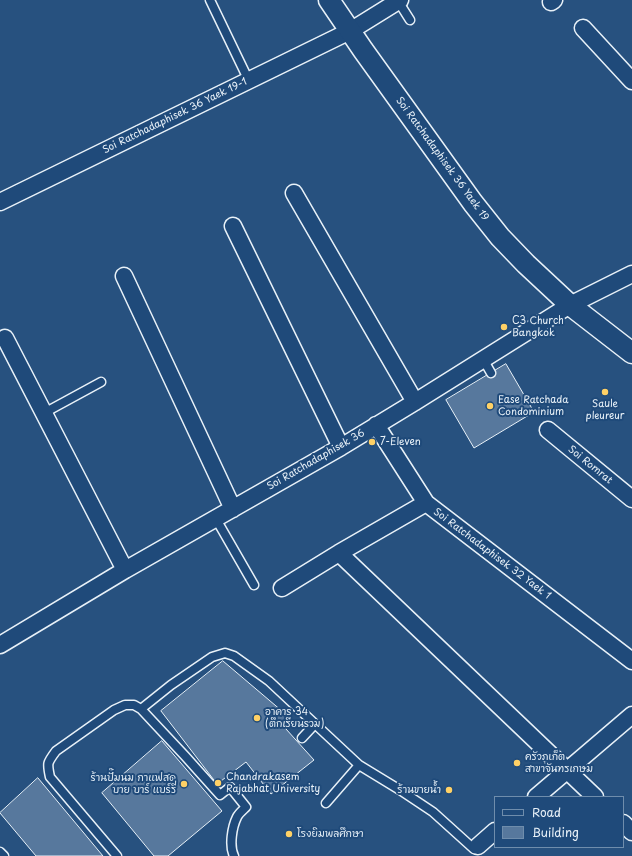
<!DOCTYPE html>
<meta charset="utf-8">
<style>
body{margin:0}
#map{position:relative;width:632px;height:856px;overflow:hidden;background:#27517f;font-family:"Playpen Sans",sans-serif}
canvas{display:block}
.legend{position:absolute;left:494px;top:796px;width:130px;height:52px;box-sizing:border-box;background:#1f4a7a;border:1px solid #6f8dac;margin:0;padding:5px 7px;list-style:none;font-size:12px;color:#e8f1f8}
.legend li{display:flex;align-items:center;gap:8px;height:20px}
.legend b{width:20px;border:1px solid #6f8dac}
</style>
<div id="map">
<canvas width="632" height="856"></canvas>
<ul class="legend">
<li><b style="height:5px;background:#1f4a7a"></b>Road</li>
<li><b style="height:11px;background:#57789d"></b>Building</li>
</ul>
</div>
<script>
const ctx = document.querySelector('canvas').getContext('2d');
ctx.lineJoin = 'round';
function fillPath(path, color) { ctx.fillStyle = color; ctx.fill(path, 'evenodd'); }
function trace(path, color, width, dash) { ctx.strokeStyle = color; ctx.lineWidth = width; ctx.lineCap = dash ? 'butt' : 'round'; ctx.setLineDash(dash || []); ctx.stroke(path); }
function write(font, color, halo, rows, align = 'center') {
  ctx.font = font + ' "Playpen Sans","Playpen Sans Thai",sans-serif'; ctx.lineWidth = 4; ctx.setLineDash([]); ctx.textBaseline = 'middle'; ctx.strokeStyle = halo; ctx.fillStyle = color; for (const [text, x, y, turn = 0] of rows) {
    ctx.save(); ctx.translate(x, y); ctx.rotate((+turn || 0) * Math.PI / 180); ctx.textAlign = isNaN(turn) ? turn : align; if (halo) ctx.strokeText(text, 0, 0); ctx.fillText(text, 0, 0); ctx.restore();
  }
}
const building = new Path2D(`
 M506,364L534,412L474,448L446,400Z
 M223,661L289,717L286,729L314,760L271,794L246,762L217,784L161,711Z
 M162,741L222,811L168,856H154L102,793Z
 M38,778L103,856H36L0,813Z`);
fillPath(building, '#57789d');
trace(building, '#e8f1f8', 1);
const service = new Path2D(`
 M210,0L249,81
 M398,1L410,20
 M483,359L491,373
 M44,413L101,382
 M216,519L254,585
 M302,738L315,724L359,765
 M326,803L359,765L400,790L433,812L474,849
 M0,852L4,856
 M117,856L50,777C47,763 47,763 56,751L114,710L125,705H134L141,709
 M234,856C229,846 232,827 237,817C239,813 243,810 246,807L230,787L220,795L185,756L141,709L171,685L212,657L225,653L234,656L269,681L315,724`);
const minor = new Path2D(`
 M551,2L554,0
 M583,28L632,81
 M294,193L415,402
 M0,202L350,31L400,0
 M233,226L341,447
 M124,276L233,509
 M5,338L125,570
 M376,425L426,503L632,661
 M548,430L632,499
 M426,503L339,553L595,797
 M282,588L339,553
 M0,645L125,570L341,447L415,402L570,305L632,274
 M536,797L632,715
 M623,823L632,832
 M478,846L495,831`);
const tertiary = new Path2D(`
 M329,0L363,50L473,203L500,237L526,264L570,305L632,353`);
trace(service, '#e8f1f8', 11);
trace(minor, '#e8f1f8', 19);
trace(tertiary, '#e8f1f8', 23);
trace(service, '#1f4a7a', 8);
trace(minor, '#1f4a7a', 16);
trace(tertiary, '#1f4a7a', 20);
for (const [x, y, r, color] of [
 [504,327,4,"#ffd166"],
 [605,392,4,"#ffd166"],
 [490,406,4,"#ffd166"],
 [372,442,4,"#ffd166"],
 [257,718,4,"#ffd166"],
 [517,763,4,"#ffd166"],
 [218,783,4,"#ffd166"],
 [184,784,4,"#ffd166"],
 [449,790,4,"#ffd166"],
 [289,834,4,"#ffd166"]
]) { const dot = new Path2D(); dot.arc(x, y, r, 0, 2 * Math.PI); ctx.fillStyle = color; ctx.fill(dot); trace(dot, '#1f4a7a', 1.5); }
write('10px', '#e8f1f8', '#1f4a7a', [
 ["Soi Ratchadaphisek 36 Yaek 19-1",175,116,-26],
 ["Soi Ratchadaphisek 36 Yaek 19",442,159,54],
 ["Soi Ratchadaphisek 36",316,460,-30],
 ["Soi Romrat",590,465,39],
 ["Soi Ratchadaphisek 32 Yaek 1",492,554,37]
]);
write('10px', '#e8f1f8', '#1f4a7a', [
 ["C3 Church",512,321],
 ["Bangkok",512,333],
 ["Ease Ratchada",498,400],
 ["Condominium",498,412],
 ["Saule",605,404,"center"],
 ["pleureur",605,416,"center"],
 ["7-Eleven",380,442],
 ["อาคาร 34",265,712],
 ["(ตึกเรียนรวม)",265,724],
 ["ครัวภูเก็ต",525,757],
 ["สาขาจันทรเกษม",525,769],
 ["Chandrakasem",226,777],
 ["Rajabhat University",226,789],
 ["ร้านปั๊มนม กาแฟสด",176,778,"right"],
 ["บาย บาร์ แบร์รี่",176,790,"right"],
 ["ร้านขายน้ำ",441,790,"right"],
 ["โรงยิมพลศึกษา",297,834]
], 'left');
</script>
